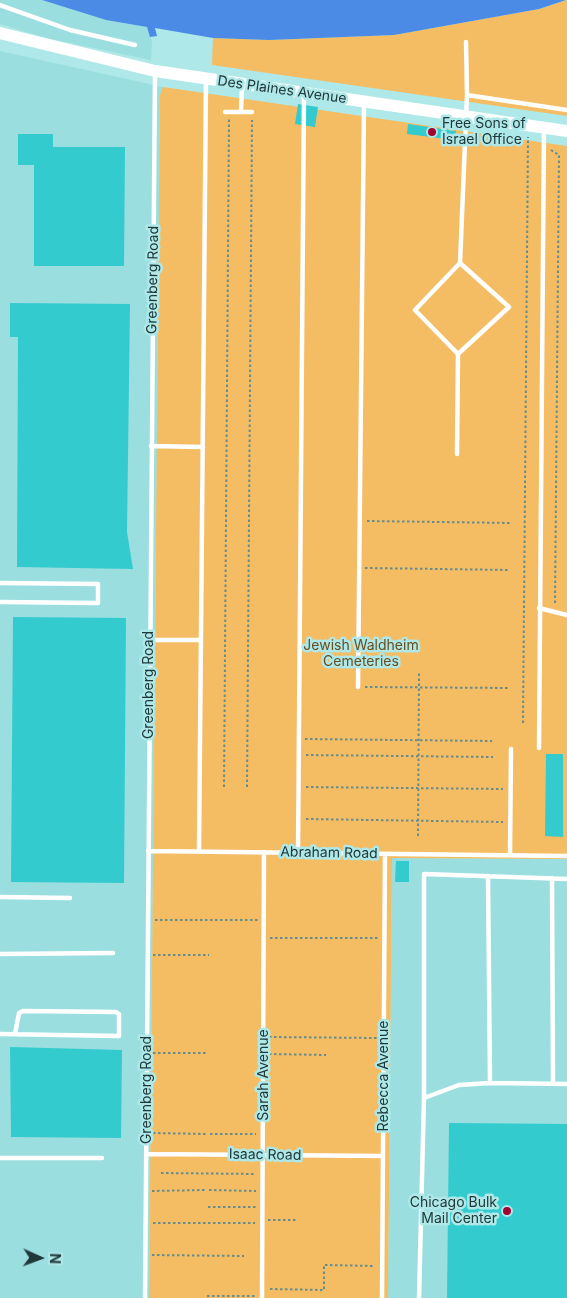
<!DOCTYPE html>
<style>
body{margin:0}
#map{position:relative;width:567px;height:1298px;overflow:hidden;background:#aee8e8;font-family:Inter,sans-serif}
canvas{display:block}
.north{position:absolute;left:15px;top:1233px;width:50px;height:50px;-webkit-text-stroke:4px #aee8e8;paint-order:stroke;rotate:92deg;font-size:14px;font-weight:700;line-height:20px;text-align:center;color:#213839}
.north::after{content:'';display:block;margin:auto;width:18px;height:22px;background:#213839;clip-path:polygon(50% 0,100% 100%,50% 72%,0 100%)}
</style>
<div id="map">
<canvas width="567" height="1298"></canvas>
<div class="north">N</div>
</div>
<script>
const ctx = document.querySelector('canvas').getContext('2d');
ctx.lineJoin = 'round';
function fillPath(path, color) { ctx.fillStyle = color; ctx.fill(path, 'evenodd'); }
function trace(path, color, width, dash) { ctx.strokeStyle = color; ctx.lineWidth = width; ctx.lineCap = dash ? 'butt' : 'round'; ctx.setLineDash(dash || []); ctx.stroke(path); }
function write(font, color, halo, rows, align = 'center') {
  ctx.font = font + ' Inter,sans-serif'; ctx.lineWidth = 5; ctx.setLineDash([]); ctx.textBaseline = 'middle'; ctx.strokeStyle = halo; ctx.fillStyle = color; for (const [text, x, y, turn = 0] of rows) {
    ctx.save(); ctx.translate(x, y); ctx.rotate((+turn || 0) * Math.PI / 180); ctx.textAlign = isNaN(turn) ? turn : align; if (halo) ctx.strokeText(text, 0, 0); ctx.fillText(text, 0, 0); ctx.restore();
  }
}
fillPath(new Path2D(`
 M0,0H42L106,20L147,27L152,41L151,60L46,38L0,24Z
 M0,51L163,87L160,95L149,1298H0Z
 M392,858L567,859V1298H388Z`), '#9adedf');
fillPath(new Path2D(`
 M567,0V116L212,65L213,38L269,40L394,35L539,9Z
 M163,87L567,146V859L392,858L388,1298H149L160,95Z`), '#f4bc63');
fillPath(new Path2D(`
 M42,0H566L539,9L394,35L269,40L213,38L155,28L157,36L150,37L147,27L106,20Z`), '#4b8be5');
fillPath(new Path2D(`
 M298,104L318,107L315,127L295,124Z
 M408,124L456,131L455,140L407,134Z
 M18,134H53V147H125L124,266H34V165H18Z
 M10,303L130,304L127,532L133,569L17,567L18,337H10Z
 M13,617L126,618L124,883L11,882Z
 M546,754H563V837L545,836Z
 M396,861H409V882H395Z
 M10,1047L122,1050L121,1138L11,1137Z
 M449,1123L567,1124V1298H447Z`), '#34cbce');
trace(new Path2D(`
 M551,150L559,155L555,605
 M367,521L512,523
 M365,568L510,570
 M365,687L508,688
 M523,723L528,137
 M305,739L492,741
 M306,755L493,757
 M224,787L229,119
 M247,787L252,120
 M306,787L503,789
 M306,819L503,822
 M418,836L419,673
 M155,920H258
 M270,938H378
 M153,955H209
 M269,1037L377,1038
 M153,1053H208
 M269,1054L326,1055
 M153,1133L206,1134
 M210,1134H256
 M161,1173L256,1174
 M209,1190L256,1191
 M152,1191L205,1190
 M208,1207H256
 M268,1220H296
 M153,1223H255
 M152,1255L244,1256
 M270,1289L324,1290V1265L375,1266
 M207,1296H255`), '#658d8e', 2, [2.5, 2.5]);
trace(new Path2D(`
 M0,5L70,30L135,45
 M467,95L567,110
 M225,112H252
 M241,112L242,86
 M458,354L509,307L460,263
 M151,446L203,447
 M457,454L458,354L415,310L460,263L467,95L466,42
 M0,583L98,584V603L0,602
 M539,608L567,615
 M150,640H201
 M358,687L364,103
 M539,748L544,129
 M148,851L567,856
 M199,852L206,80
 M298,853L304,94
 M510,854L511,749
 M488,876L490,1083
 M552,878L553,1084
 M0,897L70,898
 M0,954L113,953
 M0,1034L119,1036V1014L116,1012L23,1011L19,1013L15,1034
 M424,1098L459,1085L490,1083L567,1084
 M146,1154L383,1156
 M0,1158H102
 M145,1298L155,73
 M262,1298L264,852
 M382,1298L385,854
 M419,1298L424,1098V874L567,879`), '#fff', 4.5);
trace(new Path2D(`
 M0,33L155,71L567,131`), '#fff', 12);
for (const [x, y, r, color] of [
 [432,132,5,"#a20330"],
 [507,1211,5,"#a20330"]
]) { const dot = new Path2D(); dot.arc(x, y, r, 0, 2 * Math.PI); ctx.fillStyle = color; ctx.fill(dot); trace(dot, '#aee8e8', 2); }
write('14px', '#213839', '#aee8e8', [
 ["Des Plaines Avenue",282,90,8],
 ["Greenberg Road",153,280,-89],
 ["Greenberg Road",149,685,-90],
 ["Abraham Road",329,853,1],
 ["Sarah Avenue",264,1075,-90],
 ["Rebecca Avenue",384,1076,-90],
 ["Greenberg Road",147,1090,-90],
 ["Isaac Road",265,1155,1]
]);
write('14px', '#213839', '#aee8e8', [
 ["Free Sons of",442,124],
 ["Israel Office",442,140],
 ["Chicago Bulk",497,1203,"right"],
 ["Mail Center",497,1219,"right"]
], 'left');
write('14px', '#694d1f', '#aee8e8', [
 ["Jewish Waldheim",361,646],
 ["Cemeteries",361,662]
]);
</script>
